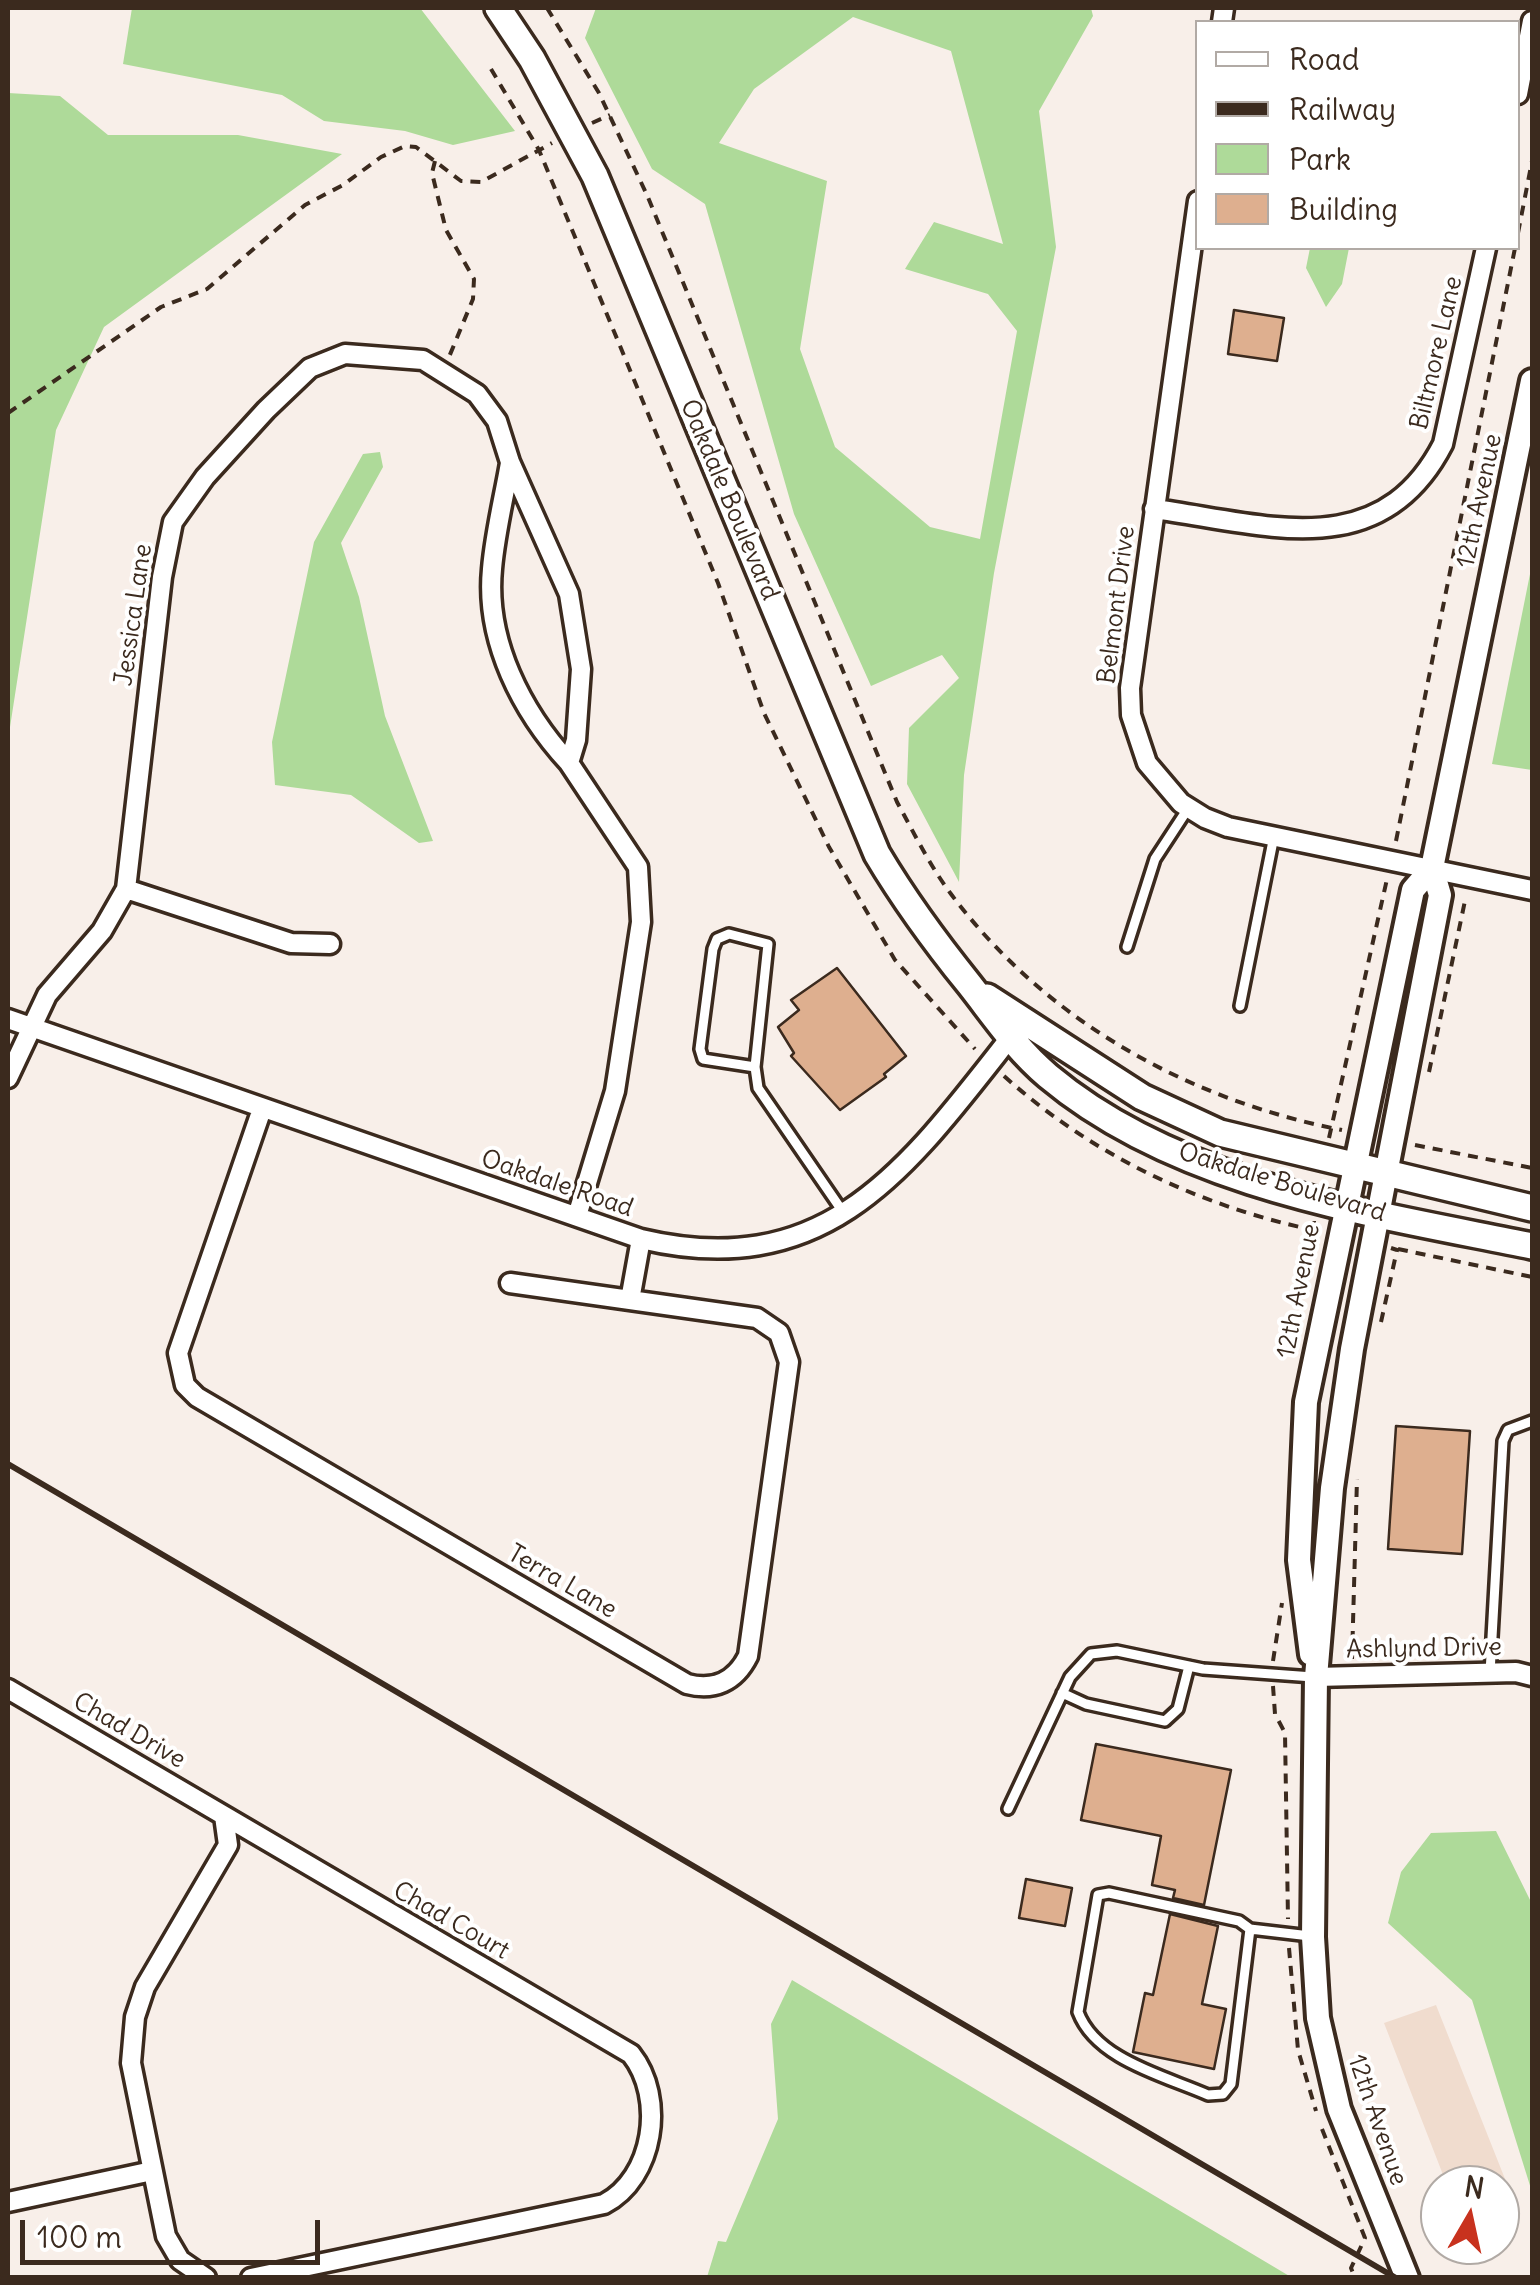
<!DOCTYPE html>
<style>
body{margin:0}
#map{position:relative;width:1540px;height:2285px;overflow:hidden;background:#f8efe9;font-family:Delius,sans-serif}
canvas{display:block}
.frame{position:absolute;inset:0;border:10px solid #3b2a1e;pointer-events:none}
.legend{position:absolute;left:1195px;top:20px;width:325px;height:230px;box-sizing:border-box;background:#fff;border:2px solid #b1aaa5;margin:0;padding:12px 18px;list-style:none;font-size:30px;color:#3b2a1e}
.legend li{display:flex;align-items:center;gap:20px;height:50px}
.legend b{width:50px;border:2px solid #b1aaa5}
.north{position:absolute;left:1420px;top:2165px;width:100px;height:100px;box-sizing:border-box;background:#fff;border:2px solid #b1aaa5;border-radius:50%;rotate:9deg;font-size:28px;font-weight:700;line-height:40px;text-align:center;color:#3b2a1e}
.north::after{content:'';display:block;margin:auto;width:35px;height:45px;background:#c8321e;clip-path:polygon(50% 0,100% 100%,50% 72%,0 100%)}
.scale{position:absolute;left:20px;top:2220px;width:300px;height:45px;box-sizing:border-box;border:5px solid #3b2a1e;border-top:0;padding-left:12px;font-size:30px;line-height:35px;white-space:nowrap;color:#3b2a1e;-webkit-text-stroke:8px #fff;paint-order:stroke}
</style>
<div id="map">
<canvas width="1540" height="2285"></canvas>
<div class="frame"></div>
<ul class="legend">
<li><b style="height:12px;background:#fff"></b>Road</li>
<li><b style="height:12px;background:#3b2a1e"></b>Railway</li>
<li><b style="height:28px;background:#aeda99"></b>Park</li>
<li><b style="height:28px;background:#deaf8f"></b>Building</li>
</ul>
<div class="north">N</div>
<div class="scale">100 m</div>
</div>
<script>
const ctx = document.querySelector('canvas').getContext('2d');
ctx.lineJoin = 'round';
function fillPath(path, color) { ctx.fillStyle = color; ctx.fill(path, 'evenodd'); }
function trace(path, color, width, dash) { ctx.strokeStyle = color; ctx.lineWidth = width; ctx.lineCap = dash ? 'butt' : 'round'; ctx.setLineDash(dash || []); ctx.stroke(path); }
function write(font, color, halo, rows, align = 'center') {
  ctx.font = font + ' Delius,sans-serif'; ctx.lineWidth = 8; ctx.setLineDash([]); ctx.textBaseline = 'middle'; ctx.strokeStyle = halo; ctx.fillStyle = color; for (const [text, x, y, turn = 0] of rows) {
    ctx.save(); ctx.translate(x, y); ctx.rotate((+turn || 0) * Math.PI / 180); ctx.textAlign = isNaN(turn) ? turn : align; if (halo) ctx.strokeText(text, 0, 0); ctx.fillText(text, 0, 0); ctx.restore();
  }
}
fillPath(new Path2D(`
 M1436,2005L1509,2189L1500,2192V2185H1447L1384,2023Z`), '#f0dcce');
fillPath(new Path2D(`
 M132,8H420L515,131L453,145L405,131L324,121L282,95L123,64Z
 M596,8H1091L1093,16L1039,111L1056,247L994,573L964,775L959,882L907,784L909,728L959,678L942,655L871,686L794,514L705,204L652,169L585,38ZM853,17L951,51L1003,244L934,222L905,269L988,294L1017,331L980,539L930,527L835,447L800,349L827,181L719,143L754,89Z
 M8,93L60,96L108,135H238L342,154L104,327L56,430L8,740Z
 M1310,248H1349L1342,284L1326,307L1306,268Z
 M380,452L383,467L341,543L359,597L385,716L433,841L419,843L351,795L275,785L272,742L314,542L363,454Z
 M1532,564V770L1492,764Z
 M1496,1831L1532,1904V2192L1472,2000L1388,1923L1401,1872L1431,1833Z
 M792,1980L1291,2277H707L718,2241L726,2242L778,2119L771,2024Z`), '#aeda99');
const building = new Path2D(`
 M1234,310L1284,318L1277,361L1228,354Z
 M837,968L906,1056L884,1074L886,1077L840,1110L791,1056L794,1053L778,1027L799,1010L791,1000Z
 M1396,1426L1470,1431L1462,1554L1388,1549Z
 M1096,1744L1231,1770L1204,1905L1173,1898L1175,1890L1152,1885L1161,1836L1081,1820Z
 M1026,1879L1072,1888L1065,1926L1019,1918Z
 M1170,1914L1218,1926L1202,2004L1226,2009L1214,2069L1133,2052L1145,1993L1153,1995Z`);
fillPath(building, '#deaf8f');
trace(building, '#3b2a1e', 2.5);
const service = new Path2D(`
 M1127,947L1155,859L1189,807
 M1240,1006L1274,836
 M755,1067L703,1059L700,1049L713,949L717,939L729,934L768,944L755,1067L758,1088L843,1212
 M1490,1673L1503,1441L1508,1430L1532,1421
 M1062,1693L1086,1704L1165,1721L1178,1709L1189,1666
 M1008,1809L1070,1677L1091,1654L1117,1651L1203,1669L1313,1677
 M1250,1929L1231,2084L1223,2094L1208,2095C1165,2076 1096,2060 1078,2012L1098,1895L1109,1893L1239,1921L1250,1929L1310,1936`);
const minor = new Path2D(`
 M1222,22L1224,8
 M1518,94L1532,21
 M1198,201L1130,688L1131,715L1147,763L1181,803L1205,818L1228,827L1532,890
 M510,463C504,498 495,533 492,569C485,641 522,712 569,763
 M1154,509C1265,524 1380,566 1443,444L1486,248
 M126,889L291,943L330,944
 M8,1019L641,1239C831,1284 910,1164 1016,1030
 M8,1078L47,995L102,931L126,889L162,577L173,522L205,477L266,410L310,368L345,354L423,360L477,394L497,421L510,462L569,594L581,669L576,740L569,763L638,867L641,922L615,1091L577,1216
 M262,1109L178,1353L185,1385L197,1397L687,1684C714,1691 735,1682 748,1656L789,1362L779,1333L757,1318L510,1283
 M630,1300L641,1239
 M1316,1677L1516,1672L1532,1676
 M8,1689L631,2054C666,2098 654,2178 604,2204L251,2278
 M8,2202L152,2171
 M206,2278L180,2260L166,2236L131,2063L135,2017L145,1987L228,1845L224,1816`);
const tertiary = new Path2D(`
 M1311,1654L1299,1560L1306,1402L1413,890L1432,868
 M1407,2278L1339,2109L1318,2018L1313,1937L1316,1677L1332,1488L1352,1349L1440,895L1432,868L1532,381`);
const secondary = new Path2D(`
 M498,8L532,59L595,176L877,854C905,901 935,942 969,984C995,1017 1016,1049 1048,1076C1179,1186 1371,1213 1532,1246
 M987,997L1142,1097L1220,1133L1532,1208`);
trace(service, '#3b2a1e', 16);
trace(minor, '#3b2a1e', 25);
trace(tertiary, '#3b2a1e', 30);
trace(secondary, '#3b2a1e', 32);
trace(new Path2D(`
 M547,8L599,93L647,195L897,802C914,833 930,866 951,894C1046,1021 1188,1100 1342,1130
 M491,69L539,150L718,583L764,713L829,847L895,960L975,1049
 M592,123L610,115
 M435,161L432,173L446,230L474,279L473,299L449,357
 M1518,233L1532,161
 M8,413L161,307L207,289L305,205L343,185L381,157L405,146L416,147L461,181L481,182L552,143
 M1396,841L1515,248
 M1429,1072L1466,896
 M1004,1076C1092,1155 1197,1205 1313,1230
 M1329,1138L1387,879
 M1415,1145L1532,1168
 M1314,1221L1315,1251
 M1398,1249L1532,1277
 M1381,1322L1397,1250L1391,1248
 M1352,1659L1357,1479
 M1273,1661L1282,1603
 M1273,1686L1275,1714L1285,1733L1288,1919
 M1289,1948L1298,2050L1316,2111
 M1322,2129L1365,2238L1351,2268L1355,2278`), '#3b2a1e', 4, [10, 8]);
trace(service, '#fff', 9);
trace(minor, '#fff', 18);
trace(tertiary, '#fff', 22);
trace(secondary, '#fff', 25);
trace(new Path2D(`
 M8,1464L1396,2278`), '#3b2a1e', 6);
write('25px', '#3b2a1e', '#fff', [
 ["Biltmore Lane",1437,353,-77],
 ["Oakdale Boulevard",729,500,67],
 ["12th Avenue",1480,501,-78],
 ["Belmont Drive",1117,605,-83],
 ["Jessica Lane",134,615,-82],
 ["Oakdale Boulevard",1282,1183,17],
 ["Oakdale Road",557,1184,19],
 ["12th Avenue",1299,1291,-79],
 ["Terra Lane",562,1582,30],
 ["Ashlynd Drive",1424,1649,-1],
 ["Chad Drive",129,1731,30],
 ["Chad Court",451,1921,30],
 ["12th Avenue",1377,2120,71]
]);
</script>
